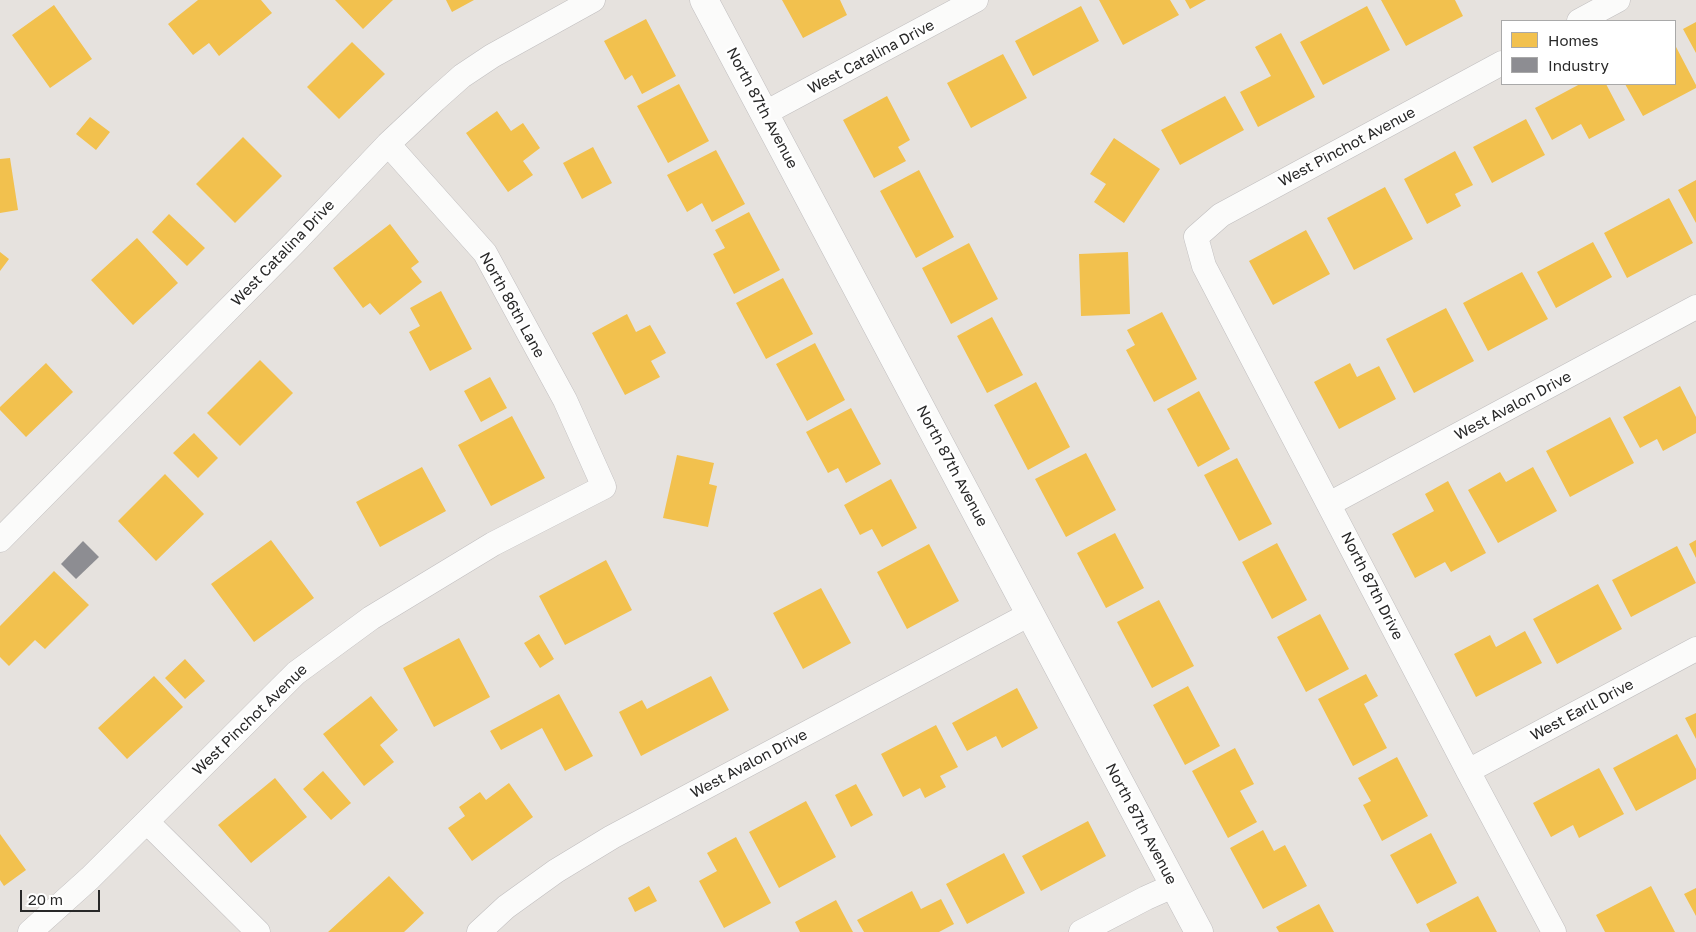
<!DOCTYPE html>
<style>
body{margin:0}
#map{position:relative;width:1696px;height:932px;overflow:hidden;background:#e6e2de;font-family:"Golos Text",sans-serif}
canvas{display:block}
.legend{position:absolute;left:1501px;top:20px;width:175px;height:65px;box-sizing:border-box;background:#fff;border:1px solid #a9a9a9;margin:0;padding:6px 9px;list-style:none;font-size:15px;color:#282828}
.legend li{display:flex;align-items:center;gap:10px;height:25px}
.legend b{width:25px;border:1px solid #a9a9a9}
.scale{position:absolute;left:20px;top:890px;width:80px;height:22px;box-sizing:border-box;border:2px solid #282828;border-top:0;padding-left:6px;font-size:15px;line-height:18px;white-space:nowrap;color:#282828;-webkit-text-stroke:4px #fff;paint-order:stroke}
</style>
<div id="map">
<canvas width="1696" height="932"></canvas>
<ul class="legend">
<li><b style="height:14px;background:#f2c14e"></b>Homes</li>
<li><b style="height:14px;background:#8d8d92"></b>Industry</li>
</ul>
<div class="scale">20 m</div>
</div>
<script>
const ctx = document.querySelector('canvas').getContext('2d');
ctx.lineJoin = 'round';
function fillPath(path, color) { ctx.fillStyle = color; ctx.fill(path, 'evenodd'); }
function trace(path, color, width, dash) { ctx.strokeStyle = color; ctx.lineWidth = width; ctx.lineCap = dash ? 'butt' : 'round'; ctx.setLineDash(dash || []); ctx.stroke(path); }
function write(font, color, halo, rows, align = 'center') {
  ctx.font = font + ' "Golos Text",sans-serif'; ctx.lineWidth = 5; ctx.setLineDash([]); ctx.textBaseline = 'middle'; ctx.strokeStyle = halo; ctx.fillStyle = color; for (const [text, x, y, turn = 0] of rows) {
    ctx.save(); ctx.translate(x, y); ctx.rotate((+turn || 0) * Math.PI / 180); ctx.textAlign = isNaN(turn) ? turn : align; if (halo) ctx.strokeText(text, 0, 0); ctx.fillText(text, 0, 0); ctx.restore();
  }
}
fillPath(new Path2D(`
 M198,0H261L272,13L219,56L209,43L193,55L168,24Z
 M335,0H393L363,29Z
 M446,0H474L452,12Z
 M782,0H840L847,15L803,38Z
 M1099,0H1170L1179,15L1123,45Z
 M1185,0H1206L1190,9Z
 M1381,0H1455L1463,16L1406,46Z
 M54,5L92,59L50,88L12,35Z
 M1081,6L1099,41L1033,76L1015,41Z
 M1367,6L1390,50L1323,85L1300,42Z
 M646,19L676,76L642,94L632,75L625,80L604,41Z
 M1696,22V53L1683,29Z
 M1281,33L1315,97L1258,127L1240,92L1271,76L1255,47Z
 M352,42L385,74L339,119L307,87Z
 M1675,45L1696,85V88L1643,116L1625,84H1675Z
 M1003,54L1027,98L971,128L947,83Z
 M679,84L709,141L668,163L637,106Z
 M1580,84H1606L1625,120L1589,139L1581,124L1552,140L1535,108Z
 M887,96L910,140L898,147L906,161L874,178L843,120Z
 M1225,96L1244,130L1180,165L1161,130Z
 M497,111L511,131L523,123L540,148L523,161L533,175L508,192L466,133Z
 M90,117L110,132L96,150L76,134Z
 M1526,119L1545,155L1492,183L1473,147Z
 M243,137L282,176L235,223L196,184Z
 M1114,138L1160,169L1124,223L1094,202L1106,184L1090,174Z
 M593,147L612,183L582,199L563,163Z
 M716,150L745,204L712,222L702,203L687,212L667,175Z
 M1455,151L1473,185L1455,194L1461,206L1427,224L1404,179Z
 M10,158L18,210L0,213V159Z
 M919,170L954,237L916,258L880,191Z
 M1696,180V223L1678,190Z
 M1385,187L1413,239L1354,270L1327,218Z
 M1669,198L1693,243L1627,278L1604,233Z
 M749,212L780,270L734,294L713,254L725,248L715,230Z
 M169,214L205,248L187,266L152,232Z
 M390,224L419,262L411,268L422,282L380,315L370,303L363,308L333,268Z
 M1306,230L1330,274L1273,305L1249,261Z
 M137,238L178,283L133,325L91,280Z
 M1593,242L1612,277L1556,308L1537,272Z
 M969,243L998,299L951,324L922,268Z
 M0,252L9,259L0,271Z
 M1128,252L1130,314L1081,316L1079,254Z
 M1522,272L1548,319L1488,351L1463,303Z
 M783,278L813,334L766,359L736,303Z
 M441,291L472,349L430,371L409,332L420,326L410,308Z
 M1446,308L1474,361L1414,393L1386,339Z
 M1162,312L1197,379L1154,402L1126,350L1135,345L1127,330Z
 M627,314L636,332L650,325L666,353L651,361L660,377L625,395L592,333Z
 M992,317L1023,375L987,393L957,336Z
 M815,343L845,400L807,421L776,364Z
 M260,360L293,393L240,446L207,413Z
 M46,363L73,392L26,437L0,410V407Z
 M1350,363L1357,377L1379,366L1396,399L1339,429L1314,382Z
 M490,377L507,408L481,422L464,391Z
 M1036,382L1070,447L1028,470L994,405Z
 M1680,386L1696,417V433L1663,451L1657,439L1640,448L1623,417Z
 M1199,391L1230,449L1198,467L1167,409Z
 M851,408L881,464L846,483L838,468L828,473L806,432Z
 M512,416L545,478L491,506L458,445Z
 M1610,417L1634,463L1570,497L1546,451Z
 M194,433L218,458L198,478L173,453Z
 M1086,453L1116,510L1066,537L1035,479Z
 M677,455L714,463L709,484L717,486L708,527L663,518Z
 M1237,458L1272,524L1239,541L1204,475Z
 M422,467L446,511L380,547L356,502Z
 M1533,467L1557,511L1498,543L1468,490L1500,472L1506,482Z
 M165,474L204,514L156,561L118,521Z
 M891,479L917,528L882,547L872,529L860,535L844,505Z
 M1448,481L1486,553L1451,572L1445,562L1415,578L1392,534L1434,511L1425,494Z
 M1115,533L1144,588L1106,608L1077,553Z
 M271,540L314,598L254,642L211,584Z
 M1696,540V558L1689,544Z
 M1277,543L1307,600L1272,619L1242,562Z
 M929,544L959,601L907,629L877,572Z
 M1677,546L1696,583L1631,617L1612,580Z
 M606,560L632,610L565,645L539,596Z
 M54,571L89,605L45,649L35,640L9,666L0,657V626Z
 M1598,584L1622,629L1557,664L1533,619Z
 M821,588L851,643L803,669L773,613Z
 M1159,600L1194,666L1152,688L1117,622Z
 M1320,614L1349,669L1306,692L1277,637Z
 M1525,631L1542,663L1476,697L1454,654L1490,635L1496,647Z
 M539,634L554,659L540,668L524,643Z
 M459,638L490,697L434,727L403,668Z
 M185,659L205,681L185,699L165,678Z
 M1366,674L1378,696L1364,704L1387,748L1353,766L1318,699Z
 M154,676L183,707L127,759L98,728Z
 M711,676L729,710L641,756L619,712L642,700L647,709Z
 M1188,686L1220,746L1185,765L1153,705Z
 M1017,688L1038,728L1002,748L996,736L967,751L952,723Z
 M559,694L593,756L565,771L542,728L501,750L490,731Z
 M371,696L398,730L380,745L394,762L364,786L323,734Z
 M1696,713V739L1685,718Z
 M936,725L958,767L940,776L946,787L925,798L920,788L903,797L881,754Z
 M1677,734L1696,769V779L1636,811L1613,768Z
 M1235,748L1254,784L1240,791L1257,822L1228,838L1192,771Z
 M1397,757L1428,816L1382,841L1363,805L1371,801L1358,778Z
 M1599,768L1624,814L1579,838L1573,825L1551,837L1533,803Z
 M323,771L351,803L331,820L303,789Z
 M275,778L307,817L251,863L218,825Z
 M509,783L533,817L472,861L448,828L465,816L459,807L480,792L486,800Z
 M856,784L873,815L851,827L835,795Z
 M806,801L836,857L779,888L749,832Z
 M1088,821L1106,856L1041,891L1022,856Z
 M1263,830L1274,851L1285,845L1307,886L1263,909L1230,848Z
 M1431,833L1457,883L1417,904L1390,855Z
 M0,834L26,870L4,886L0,880Z
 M736,837L771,903L724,928L699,881L717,871L707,853Z
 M1004,853L1025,893L967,924L946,884Z
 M389,876L424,913L404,932H328Z
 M649,886L657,901L635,912L628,898Z
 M1651,886L1675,932H1605L1596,915Z
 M1696,888V916L1684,894Z
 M912,891L921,909L941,899L954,924L939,932H864L857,920Z
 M1478,896L1497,932H1430L1426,924Z
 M836,900L853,932H800L795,922Z
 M1319,904L1334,932H1279L1276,927Z`), '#f2c14e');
fillPath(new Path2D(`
 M83,541L99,557L76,579L61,564Z`), '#8d8d92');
const minor = new Path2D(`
 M1579,21L1618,0
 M1502,63L1221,215L1196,237L1204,266L1468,771L1554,932
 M765,113L976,0
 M1329,504L1696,307
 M0,540L295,242L388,144L435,100L462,76L492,56L593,0
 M1468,771L1696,649
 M147,822L258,932
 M30,932L90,878L296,673L371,618L493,544L604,487L565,400L485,253L388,144
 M479,932L506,907L556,871L612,837L1030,614
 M1081,932L1146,898L1173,886`);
const tertiary = new Path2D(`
 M704,0L1199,932`);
trace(minor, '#c0bebf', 25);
trace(tertiary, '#c0bebf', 29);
trace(minor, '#fbfbfa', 24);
trace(tertiary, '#fbfbfa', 28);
write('15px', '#282828', '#fff', [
 ["West Catalina Drive",871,57,-28],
 ["North 87th Avenue",762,108,62],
 ["West Pinchot Avenue",1347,147,-28],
 ["West Catalina Drive",283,253,-46],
 ["North 86th Lane",512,305,61],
 ["West Avalon Drive",1513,406,-28],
 ["North 87th Avenue",952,466,62],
 ["North 87th Drive",1372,586,63],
 ["West Earll Drive",1582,710,-28],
 ["West Pinchot Avenue",250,720,-44],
 ["West Avalon Drive",749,764,-28],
 ["North 87th Avenue",1141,824,62]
]);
</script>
